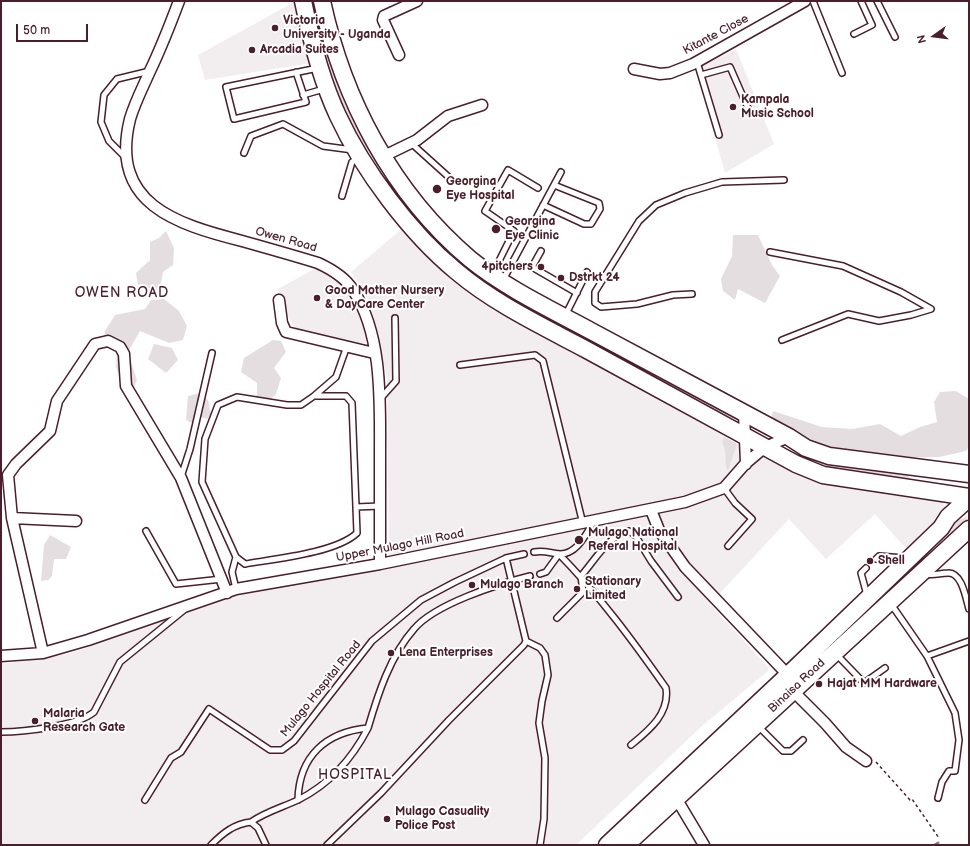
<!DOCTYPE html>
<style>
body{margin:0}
#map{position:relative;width:970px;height:846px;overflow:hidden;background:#fff;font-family:"Balsamiq Sans",sans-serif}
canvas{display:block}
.frame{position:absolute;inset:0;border:2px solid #4a1f2b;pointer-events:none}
.north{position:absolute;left:914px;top:16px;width:40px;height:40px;-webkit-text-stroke:3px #fff;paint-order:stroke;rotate:256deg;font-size:11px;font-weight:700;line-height:16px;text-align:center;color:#4a1f2b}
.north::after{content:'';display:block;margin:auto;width:14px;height:18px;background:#4a1f2b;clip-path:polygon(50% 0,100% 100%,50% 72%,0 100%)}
.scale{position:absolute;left:16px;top:24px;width:72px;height:18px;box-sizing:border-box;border:2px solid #4a1f2b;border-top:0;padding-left:5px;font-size:12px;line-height:14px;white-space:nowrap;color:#4a1f2b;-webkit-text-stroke:3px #fff;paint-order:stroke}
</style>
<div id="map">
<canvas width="970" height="846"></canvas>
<div class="frame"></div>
<div class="north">N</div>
<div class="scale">50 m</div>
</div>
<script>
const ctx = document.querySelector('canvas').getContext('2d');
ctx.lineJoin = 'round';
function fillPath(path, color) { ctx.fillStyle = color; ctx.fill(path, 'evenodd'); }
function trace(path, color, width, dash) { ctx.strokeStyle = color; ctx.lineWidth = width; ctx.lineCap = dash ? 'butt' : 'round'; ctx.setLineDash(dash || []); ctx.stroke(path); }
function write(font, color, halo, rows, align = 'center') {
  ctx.font = font + ' "Balsamiq Sans",sans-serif'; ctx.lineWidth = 4; ctx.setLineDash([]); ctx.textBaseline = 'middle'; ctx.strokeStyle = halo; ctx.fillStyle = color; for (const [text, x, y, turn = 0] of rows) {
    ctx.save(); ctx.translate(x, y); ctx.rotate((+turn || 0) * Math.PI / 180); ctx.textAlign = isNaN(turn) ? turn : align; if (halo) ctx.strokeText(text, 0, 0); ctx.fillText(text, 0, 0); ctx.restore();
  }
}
fillPath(new Path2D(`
 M296,1L312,63L205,80L198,55Z
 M736,49L774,144L725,173L696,69Z
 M405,226L435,258L724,428L721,434L737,444L784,466L940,498L945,507L943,520L909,552L875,514L826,559L789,519L710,604L768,667V671L702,726L576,845H1V664L57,656L74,652L233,595L389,569L387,379L370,302L351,272Z
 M316,268L341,283L360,307L368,340L365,343H350L296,329L285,312L278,289Z`), '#f2eeef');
fillPath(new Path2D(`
 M310,1L319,9L342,88L456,251L727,411L733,424C678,394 623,364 569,333C535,313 501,295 471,271C419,230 375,174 347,114C329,78 320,40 310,1Z
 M166,231L174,248L173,265L163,272L161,283L155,293L138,286L136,273L150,260V242L159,238Z
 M733,235H758L772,265L780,276L765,303L738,289L735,300L723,291L721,279L732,256Z
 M164,299L179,311L187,326L183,340L169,343L140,331L128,352L137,380L133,389L123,388L116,367L117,351L104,344L105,331L115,315L145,309L151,300Z
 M273,340L281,341L286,352L274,368L281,378L276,394L268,401L257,396V383L241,372L244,358Z
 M154,344L172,348L178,360L166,373L148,359Z
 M956,391L969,399V447L966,451L939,457L888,458L853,454L802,441L771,419L773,411L822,427L852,429L880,424L901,436L920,427L937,422L934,402L940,392Z
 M200,393L208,400L211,414L207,419L198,416L191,423L186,420L188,396Z
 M724,437L737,444L728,471C723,462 728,452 722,442Z
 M808,455L906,473L912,481L835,471L804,462Z
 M966,517L969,520L618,840L950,524Z
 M50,535L71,547L66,559H54L52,576L48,580L41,581L44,545Z`), '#e5dee0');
trace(new Path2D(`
 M935,845L938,843`), '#91787e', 3);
const lane = new Path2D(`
 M813,1L842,73
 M877,1L895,37
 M854,34L872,25L861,1
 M697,62L719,135
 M296,72L306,102L234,119L226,87L318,68
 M701,75L730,67L748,108
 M303,95L324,89
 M411,143L452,180
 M244,153L251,136L283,124L323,146L353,150
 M126,158L109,141L101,122L104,95L117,79L150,71
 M342,196L352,162L358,158
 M543,205L584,224H591L600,209L599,203L554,185
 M541,251L532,267L577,293
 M770,252L843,266L901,292L931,309L911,315L879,321L848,314L782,340
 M493,273L514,231L485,211L508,170L538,188
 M503,280L561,172
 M692,294L673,295L637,304L601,307L595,303V292L639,221L656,205L685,193L722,182L784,180
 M565,316L587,272
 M460,365L535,355L543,361L583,524
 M314,396L336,377L347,346
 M380,399L396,381L395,318
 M181,477L190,449L212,353
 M724,488L735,503L752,519L728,546
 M356,507L380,506
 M146,531L176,584L222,579
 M534,552C544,550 550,553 559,554C577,555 586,534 594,521
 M236,557L245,564C274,559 336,553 357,533L352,403L346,396H314L301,405H287L237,397L218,405L205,439L202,482L236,557L232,572L236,589
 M876,559L879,556L904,558
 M866,568L861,573L867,595
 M540,574L546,572L559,554C599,595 633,641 666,688C670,714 648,731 631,745
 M926,574C934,576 940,573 948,573C962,572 966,599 969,609
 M891,604L927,656L955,713L959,740L955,771H949L942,782L938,798
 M557,618L583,592L581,576C595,560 608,536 629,531L635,535L651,561L678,597
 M526,641L540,648L545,655L548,675L542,701L539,723L545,758L544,819L540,845
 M836,654L864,683L885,668
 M927,656L969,641
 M758,726L783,751H791L803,740
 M1,732C23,732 78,726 94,712L120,662L184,610
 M145,800L171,758L181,752L209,709L270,750H282L294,741L372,641L421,600L455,582L506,558L524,554
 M298,800C299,756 326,732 368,728C378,694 390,656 414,629C435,604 498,584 530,576
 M251,822C265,812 283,807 298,800C330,784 352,759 368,728
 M211,845C223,833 234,824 251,822L258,828L266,845
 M327,845L381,793L449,720L524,645L526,641L506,558`);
const street = new Path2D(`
 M179,1C170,25 161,48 150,71C143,87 135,102 130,119C109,204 176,224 242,241C267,248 292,255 318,263C331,269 345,277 353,290C383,335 380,403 380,455C380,491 380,528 380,564
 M399,55L383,20L384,16L417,1
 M634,69L660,74L670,73L693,64L805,1
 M384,156L417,140L448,116L482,105
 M279,300L282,323L286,332L374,353
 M744,413L746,464
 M651,510L659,530L685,567L788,675
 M12,518L76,521
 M43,653L12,518L8,475L16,464L50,431L57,401L95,344L108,341L120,347L124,354L126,386L181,478L227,593
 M1,656L43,653L88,640L236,589L380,564L685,502L724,488L745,464L765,447L789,437
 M793,691L825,723L846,747L866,761
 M676,798L704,845`);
const primary = new Path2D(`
 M303,1C311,40 321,80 338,116C363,170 410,233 456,271C495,304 542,326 587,350C656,388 726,426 796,464L823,475L969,497
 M322,1C343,99 392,193 470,259C504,287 552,310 591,331C657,366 723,402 789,437L806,448L829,456L969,474
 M607,845L788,675L941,528L948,517L969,498
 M626,845L969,529`);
trace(lane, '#4a1f2b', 8);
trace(street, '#4a1f2b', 13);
trace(primary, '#4a1f2b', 19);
trace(new Path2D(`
 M876,762L910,800L912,799L939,838`), '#4a1f2b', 1.5, [3, 3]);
trace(lane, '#fff', 5);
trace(street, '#fff', 10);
trace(primary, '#fff', 16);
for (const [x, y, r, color] of [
 [275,28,4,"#4a1f2b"],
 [252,50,4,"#4a1f2b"],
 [733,107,4,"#4a1f2b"],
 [437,189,5,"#4a1f2b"],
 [496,229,5,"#4a1f2b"],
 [541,267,4,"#4a1f2b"],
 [561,278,4,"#4a1f2b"],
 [317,298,4,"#4a1f2b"],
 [579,540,5,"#4a1f2b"],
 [870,561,4,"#4a1f2b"],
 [472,585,4,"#4a1f2b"],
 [577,589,4,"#4a1f2b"],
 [391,653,4,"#4a1f2b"],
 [819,684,4,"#4a1f2b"],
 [35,721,4,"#4a1f2b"],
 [387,819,4,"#4a1f2b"]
]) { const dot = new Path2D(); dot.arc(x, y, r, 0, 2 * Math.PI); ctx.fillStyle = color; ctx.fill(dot); trace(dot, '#fff', 1.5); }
write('bold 12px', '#4a1f2b', '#fff', [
 ["Victoria",283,21],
 ["University - Uganda",283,35],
 ["Arcadia Suites",260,50],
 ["Kampala",741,100],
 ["Music School",741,114],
 ["Georgina",446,182],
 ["Eye Hospital",446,196],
 ["Georgina",505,222],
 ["Eye Clinic",505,236],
 ["4pitchers",533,267,"right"],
 ["Dstrkt 24",569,278],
 ["Good Mother Nursery",325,291],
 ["& DayCare Center",325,305],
 ["Mulago National",588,533],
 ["Referal Hospital",588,547],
 ["Shell",878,561],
 ["Stationary",585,582],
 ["Limited",585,596],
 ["Mulago Branch",480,585],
 ["Lena Enterprises",399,653],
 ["Hajat MM Hardware",827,684],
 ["Malaria",43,714],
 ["Research Gate",43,728],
 ["Mulago Casuality",395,812],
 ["Police Post",395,826]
], 'left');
write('12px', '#4a1f2b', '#fff', [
 ["Kitante Close",716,35,-28],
 ["Owen Road",286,240,16],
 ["Upper Mulago Hill Road",400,546,-11],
 ["Binaisa Road",797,686,-43],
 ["Mulago Hospital Road",321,689,-51]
]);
ctx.letterSpacing = '1px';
write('14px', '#4a1f2b', '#fff', [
 ["OWEN ROAD",122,293],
 ["HOSPITAL",355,775]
]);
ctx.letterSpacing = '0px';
</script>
